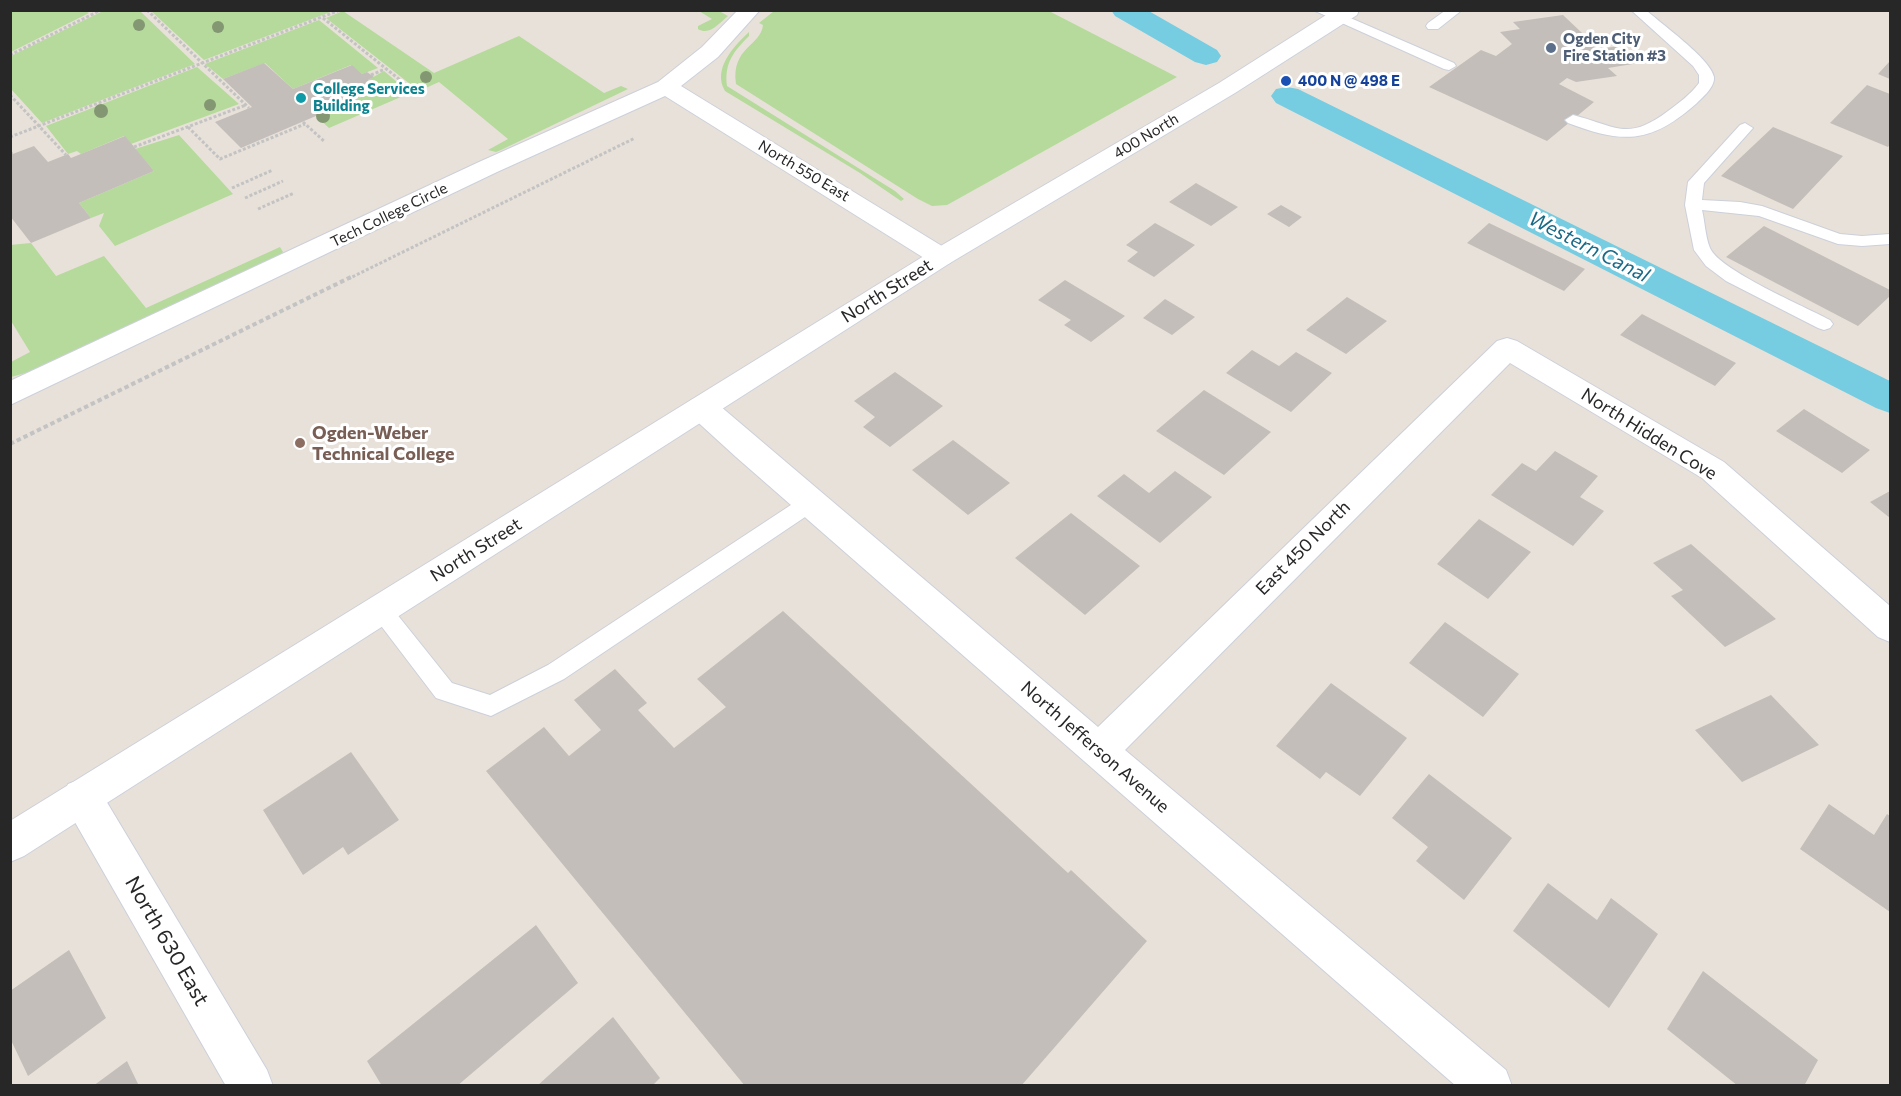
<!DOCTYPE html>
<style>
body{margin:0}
#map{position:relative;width:1901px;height:1096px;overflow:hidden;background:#e8e1d9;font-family:Commissioner,sans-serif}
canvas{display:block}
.frame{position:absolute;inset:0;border:12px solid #272727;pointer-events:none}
</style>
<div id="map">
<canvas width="1901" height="1096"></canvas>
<div class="frame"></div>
</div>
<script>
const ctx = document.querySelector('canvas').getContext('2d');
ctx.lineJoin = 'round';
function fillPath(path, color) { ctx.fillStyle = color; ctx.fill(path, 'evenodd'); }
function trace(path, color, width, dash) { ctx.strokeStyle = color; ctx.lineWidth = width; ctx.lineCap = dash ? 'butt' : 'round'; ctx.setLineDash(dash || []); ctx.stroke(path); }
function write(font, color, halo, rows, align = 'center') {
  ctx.font = font + ' Commissioner,sans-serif'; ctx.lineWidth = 6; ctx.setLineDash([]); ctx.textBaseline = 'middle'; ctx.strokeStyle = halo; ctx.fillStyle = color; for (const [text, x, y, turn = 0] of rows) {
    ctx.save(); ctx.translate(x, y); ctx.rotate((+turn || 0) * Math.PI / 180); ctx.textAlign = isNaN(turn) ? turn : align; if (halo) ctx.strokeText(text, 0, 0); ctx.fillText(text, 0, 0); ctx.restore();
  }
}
fillPath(new Path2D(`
 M1047,10L1177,77L947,205L932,206L918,199L736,84C731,47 761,46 763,25L759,23L774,11Z
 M85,11L89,13L11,52V11Z
 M99,11H140L195,64L42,123L11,89V56L101,12Z
 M151,11H333L204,60Z
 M343,11L434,73L519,36L604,93L621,86L628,89L501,150L496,152L488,150L508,139L439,82L419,91L326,18Z
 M699,11H719L728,16C719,23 710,36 698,29V26L712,19Z
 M319,20L378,68L362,74L351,65L293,89L265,63L223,79L205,64Z
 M749,32V36C734,51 724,63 727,86L895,191L904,199L901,201L860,173L725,91C712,69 734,46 749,32Z
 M197,67L239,104L131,144L124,136L81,154L77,151L68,154L46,126Z
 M384,71L410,93L329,128L316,116L378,90L368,80Z
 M179,135L233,194L115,246L99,226L104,213L91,218L79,203L154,171L135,149Z
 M31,243L56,276L104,256L146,308L280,247L283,252L279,257L44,368L11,377V362L30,352L11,321L10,245Z`), '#b5da9b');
fillPath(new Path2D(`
 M1111,10H1147L1217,50L1221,56L1217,62L1206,65L1195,62L1115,16Z
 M1287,87L1298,89L1890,381V413L1876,408L1276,103L1271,96L1276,89Z`), '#76cce0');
fillPath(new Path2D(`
 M1563,15L1599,49L1619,46L1639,63L1608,68L1617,76L1576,82L1567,78L1559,84L1594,102L1547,141L1429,87L1481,50L1496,56L1512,44L1500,32L1520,29L1513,22Z
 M1890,61V79L1878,74Z
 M264,63L293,89L352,65L362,74L367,72L374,77L368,80L379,89L241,148L215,122L252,107L223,79Z
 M1867,85L1890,94V144L1888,147L1830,123Z
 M1773,127L1843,156L1793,209L1721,176Z
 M125,136L154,171L79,203L91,218L31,243L10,216V155L34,146L48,162L68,154L71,158Z
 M1196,183L1238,207L1211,226L1169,202Z
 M1281,205L1302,217L1289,227L1267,214Z
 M1155,223L1195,245L1154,277L1127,261L1138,252L1126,245Z
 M1489,223L1585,269L1564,291L1467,243Z
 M1764,226L1890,290V296L1858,326L1726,257Z
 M1065,280L1125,316L1091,342L1064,325L1071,320L1038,300Z
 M1347,297L1387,321L1346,354L1306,330Z
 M1165,299L1195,317L1172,335L1143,318Z
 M1642,314L1736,363L1715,386L1620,335Z
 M1252,350L1279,366L1296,352L1332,373L1291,412L1226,373Z
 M895,372L943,406L890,447L863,427L875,417L854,401Z
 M1204,390L1271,432L1224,475L1156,431Z
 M1804,409L1870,450L1842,473L1776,431Z
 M953,440L1010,483L968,515L912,470Z
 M1555,451L1598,476L1580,497L1604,511L1573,546L1491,495L1522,463L1536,471Z
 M1175,471L1212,497L1160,543L1097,496L1124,474L1149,493Z
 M1890,491V518L1870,502Z
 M1071,513L1140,566L1085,615L1015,558Z
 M1479,519L1531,552L1488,599L1437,564Z
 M1691,544L1776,619L1725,647L1671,596L1683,590L1653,563Z
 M783,611L1068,873L1071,870L1147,941L1021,1086H745L486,771L544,727L569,756L601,730L574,700L615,669L647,703L638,710L674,748L726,707L697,679Z
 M1445,622L1519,674L1483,717L1409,663Z
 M1331,683L1407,738L1360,796L1326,772L1320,779L1276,746Z
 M1771,695L1819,745L1742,782L1695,730Z
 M351,752L399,820L348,855L343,847L303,875L263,810Z
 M1429,774L1512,838L1464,900L1416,861L1428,847L1392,818Z
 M1829,804L1874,835L1887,814L1890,816V912L1800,849Z
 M1548,883L1597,920L1611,898L1658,934L1609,1008L1513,931Z
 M536,925L578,983L457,1086H382L367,1061Z
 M69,950L106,1018L28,1076L10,1038V991Z
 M1703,971L1818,1060L1804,1086H1738L1667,1029Z
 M613,1017L660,1078L652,1086H537Z
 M127,1061L139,1086H93Z`), '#c3beb9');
const lane = new Path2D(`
 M1313,10H1332L1454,63L1456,66L1449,70L1444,69Z
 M1446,10H1462L1438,29H1428L1426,26L1428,23Z
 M1631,10H1646C1660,23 1711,59 1714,77C1715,87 1703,97 1697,103C1651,144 1623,144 1568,123L1565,120L1573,115C1616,126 1627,142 1668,111C1679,103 1691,94 1699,83V75L1693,66Z
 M1745,123L1753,128L1704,183L1702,200L1740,202L1762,206L1840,234L1862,236L1890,234V244L1862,246L1838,244L1759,216L1702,210C1705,222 1705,236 1710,248C1719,270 1806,307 1830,320L1833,324L1830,328L1824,330L1818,328L1726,281L1706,266L1694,250L1685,205L1688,182L1740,125Z
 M810,495L817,497L820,503L817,509L564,679L491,716L436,698L369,610L372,603L380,601L388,603L452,683L490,695L548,665L803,497Z`);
const street = new Path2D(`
 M738,10H760L718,57L681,86L950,251L954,257L950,263L941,266L932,263L665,96L497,172L10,405V381L479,162L658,82L702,47Z
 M1507,338L1517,341L1724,462L1890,606V642L1878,637L1702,478L1510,363L1125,750L1506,1070L1512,1086H1456L736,457L691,416L687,408L691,400L702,397L713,400L1098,727L1497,341Z
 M82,779L96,784L267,1070L273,1086H226L68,810L63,797L68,784Z`);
const secondary = new Path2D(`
 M1334,10H1359L1357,15L1235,93L950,263L24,856L10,862V821L932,251L1219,83Z`);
trace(lane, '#ccd0da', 2);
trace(street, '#ccd0da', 2);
trace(secondary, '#ccd0da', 2);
trace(new Path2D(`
 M147,10L249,108
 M323,18L415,92
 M10,55L97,12L93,10
 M371,75L385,69
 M10,95L66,155
 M303,122L325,142
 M188,127L220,159L305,124
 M10,137L340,10
 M134,147L246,105
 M10,152L13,155
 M232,188L273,170
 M245,198L283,181
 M258,209L294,193
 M348,279L635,138`), '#c3c3c3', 3, [3, 2]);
trace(new Path2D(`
 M10,444L351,277`), '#c3c3c3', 4, [4.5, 3]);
fillPath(lane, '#fff');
fillPath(street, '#fff');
fillPath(secondary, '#fff');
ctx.fillStyle = '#839773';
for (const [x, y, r] of [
 [139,25,6],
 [218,27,6],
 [426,77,6],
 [210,105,6],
 [101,111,7],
 [323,116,7]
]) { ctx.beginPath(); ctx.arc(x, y, r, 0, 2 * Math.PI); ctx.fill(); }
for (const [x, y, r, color] of [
 [1551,48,6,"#5c6f8a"],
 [1286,81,6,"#1a4fb4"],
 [301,98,6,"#0f9aa8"],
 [300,443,6,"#8d6e63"]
]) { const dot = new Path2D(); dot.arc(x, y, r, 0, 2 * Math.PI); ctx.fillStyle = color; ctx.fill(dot); trace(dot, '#fff', 2); }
write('bold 15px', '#4e5e75', '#fff', [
 ["Ogden City",1563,39],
 ["Fire Station #3",1563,56]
], 'left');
write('bold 15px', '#164399', '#fff', [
 ["400 N @ 498 E",1298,81]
], 'left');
write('bold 15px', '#0d838f', '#fff', [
 ["College Services",313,89],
 ["Building",313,106]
], 'left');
write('15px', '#272727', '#fff', [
 ["400 North",1146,136,-31],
 ["North 550 East",804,171,31],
 ["Tech College Circle",389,215,-26]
]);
write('18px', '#272727', '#fff', [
 ["North Street",887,291,-32],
 ["North Hidden Cove",1649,434,32],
 ["East 450 North",1303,548,-45],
 ["North Street",476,550,-32],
 ["North Jefferson Avenue",1095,747,41]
]);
write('bold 18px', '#785e54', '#fff', [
 ["Ogden-Weber",312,433],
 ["Technical College",312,454]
], 'left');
write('italic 20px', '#1a6a87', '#fff', [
 ["Western Canal",1589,247,27]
]);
write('21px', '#272727', '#fff', [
 ["North 630 East",167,941,60]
]);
</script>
